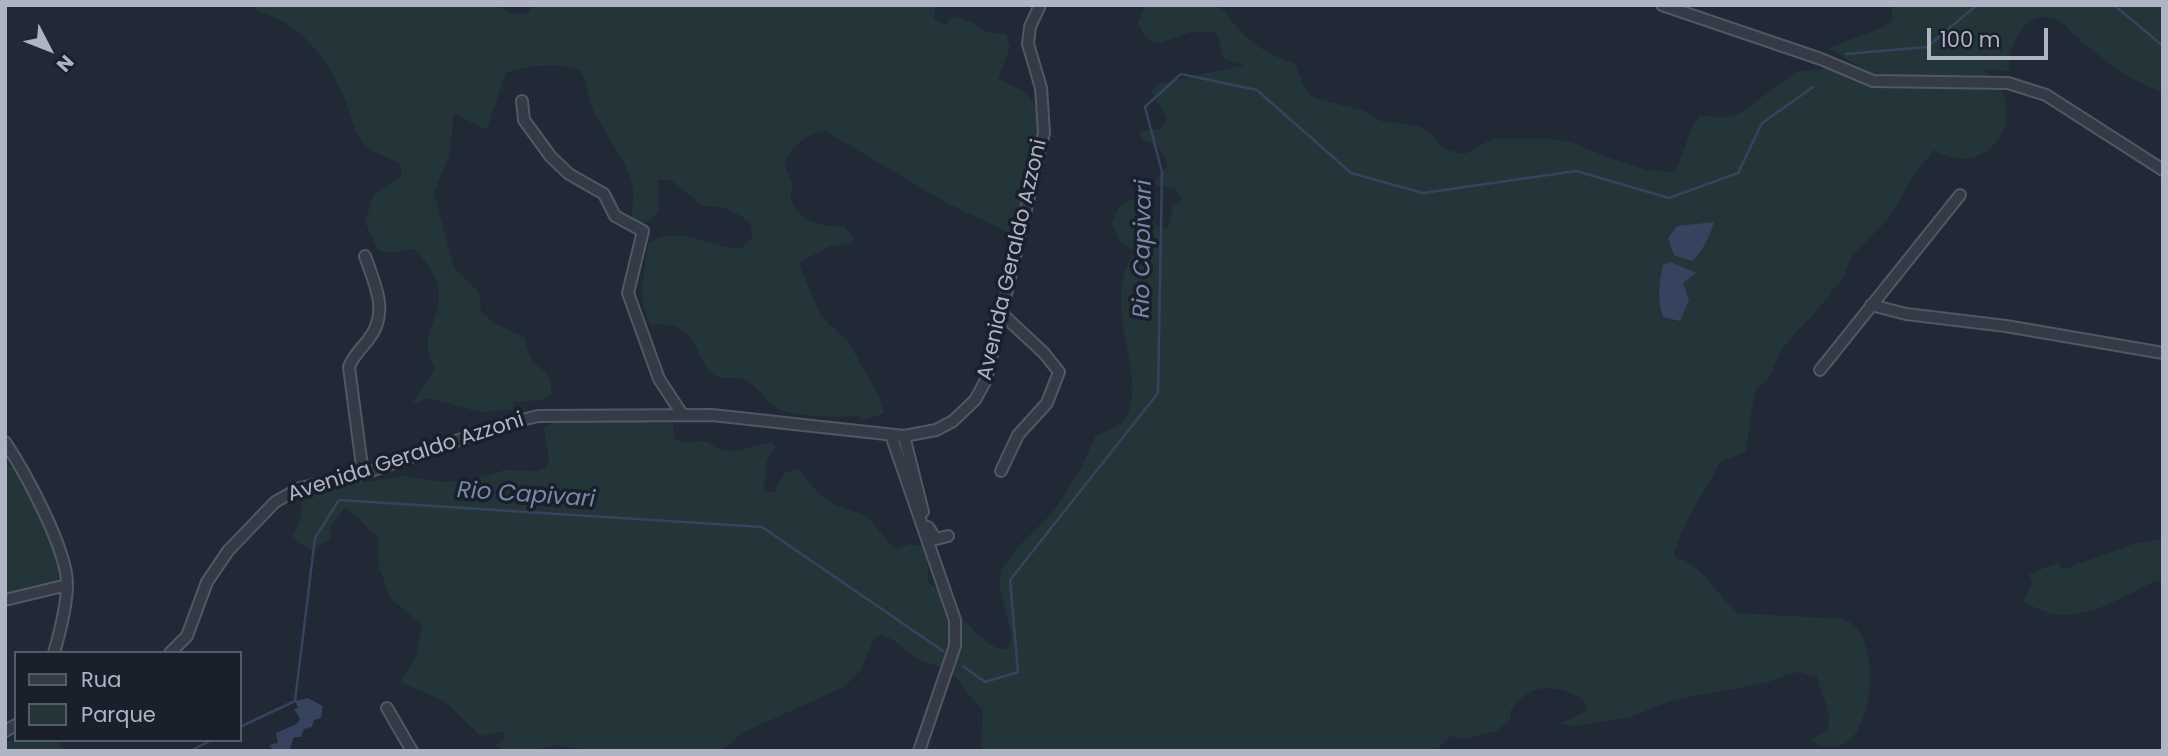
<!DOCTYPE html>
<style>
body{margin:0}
#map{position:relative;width:2168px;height:756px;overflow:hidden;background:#212836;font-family:Poppins,sans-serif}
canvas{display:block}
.frame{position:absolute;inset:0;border:7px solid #aeb4c3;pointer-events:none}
.legend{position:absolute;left:14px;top:651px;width:228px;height:91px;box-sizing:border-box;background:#191f2b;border:2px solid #555b68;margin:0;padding:9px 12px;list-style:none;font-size:21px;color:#aeb4c3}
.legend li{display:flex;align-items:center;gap:14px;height:35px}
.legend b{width:35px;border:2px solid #555b68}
.north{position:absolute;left:14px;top:14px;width:70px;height:70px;-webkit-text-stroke:5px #191f2b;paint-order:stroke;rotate:132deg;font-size:19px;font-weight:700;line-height:28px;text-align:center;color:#aeb4c3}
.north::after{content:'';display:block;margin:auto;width:24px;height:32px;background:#aeb4c3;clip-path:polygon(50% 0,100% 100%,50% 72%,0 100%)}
.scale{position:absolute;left:1927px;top:28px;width:121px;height:32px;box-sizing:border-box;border:4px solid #aeb4c3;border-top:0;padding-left:9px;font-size:21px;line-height:24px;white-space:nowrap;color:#aeb4c3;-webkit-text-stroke:5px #191f2b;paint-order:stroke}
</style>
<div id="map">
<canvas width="2168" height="756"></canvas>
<div class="frame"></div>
<ul class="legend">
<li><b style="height:9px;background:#343a46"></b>Rua</li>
<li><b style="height:19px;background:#233538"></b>Parque</li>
</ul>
<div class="north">N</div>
<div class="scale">100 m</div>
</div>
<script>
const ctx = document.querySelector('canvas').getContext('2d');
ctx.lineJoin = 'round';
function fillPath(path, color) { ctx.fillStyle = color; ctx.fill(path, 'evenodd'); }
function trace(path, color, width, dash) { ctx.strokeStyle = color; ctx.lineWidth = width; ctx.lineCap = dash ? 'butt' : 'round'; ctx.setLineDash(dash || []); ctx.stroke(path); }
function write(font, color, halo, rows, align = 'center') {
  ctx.font = font + ' Poppins,sans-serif'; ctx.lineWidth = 7; ctx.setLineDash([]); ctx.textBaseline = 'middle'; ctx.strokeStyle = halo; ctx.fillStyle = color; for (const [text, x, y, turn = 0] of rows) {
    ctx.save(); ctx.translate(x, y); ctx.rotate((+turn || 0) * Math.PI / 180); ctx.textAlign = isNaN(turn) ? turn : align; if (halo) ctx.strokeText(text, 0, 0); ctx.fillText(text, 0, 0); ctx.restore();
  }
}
fillPath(new Path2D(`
 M255,5H496L513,14L527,13L534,5H936L934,19L945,25L953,16L972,22L985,32L1006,34L1010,47L998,79C1009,84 1023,89 1031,99C1052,127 1025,195 1017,227L1011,234L945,202L825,131C807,132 788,149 785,167C787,173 791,177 792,183C794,188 789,194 791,200C798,221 824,228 844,226L854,239L851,245C824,243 822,253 800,262V267L821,316L849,343L879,396L884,413L861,421L859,416C841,418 794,417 778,409C765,403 758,386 746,380C737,375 727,380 719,377C694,369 702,317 651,325C636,303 645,269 648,244C679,222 710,250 742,248L752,238L751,224C737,211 722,205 703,206L671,180H658L659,211L649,221L633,227C629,213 636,199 632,184C625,154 600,131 590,102C587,91 586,82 581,71C558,60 529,67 506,72L487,130L454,114L449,155L434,193L454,268L479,292L481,312L493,322L524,337C526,343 528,354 532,360C543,372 554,375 551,395L546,399L513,403L514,410L479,412L430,398L412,404L435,368C408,326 471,306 414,249L389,253L378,250L365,222L374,194L401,176V165C388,155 370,154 361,140C352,127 350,109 343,95C326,58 300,21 258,12Z
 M1146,5H1217C1225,11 1229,17 1235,25C1250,44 1273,57 1295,63L1303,85L1314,98L1365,111L1381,121L1418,126L1433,135L1444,149L1464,154L1493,139H1552L1572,142L1609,158L1647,170L1670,172L1677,168L1693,125L1700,116L1726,117L1740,113L1796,72L1827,68L1859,72L1857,65L1828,48L1884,27L1892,21V5H2163V92C2136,86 2097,54 2076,37C2070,32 2063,21 2055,19C2023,8 2008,47 2009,71L1982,69C1989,78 1999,81 2003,93C2020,137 1976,177 1934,150L1915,174L1888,219L1852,256L1842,280L1830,292L1831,295L1783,347L1767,382L1758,387L1754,395L1746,451L1720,463L1683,528L1674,554L1677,558C1699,561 1720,599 1738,613L1842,619C1882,629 1875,726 1846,743C1833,750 1822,746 1809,741L1828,730L1829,714L1817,677L1799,672L1786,675L1766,683L1673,700L1630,717L1574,726L1560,724L1585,712L1586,705L1582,699C1555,683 1526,683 1510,712L1511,720L1496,731L1464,739L1450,736L1436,751H981L983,709C969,699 963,682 949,671C941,665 932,665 923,661C907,654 898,639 880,635L874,639L860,671L844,687L744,732L721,751H592L556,745L532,751H504L496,745L505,737L504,731L481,736L444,701L402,683L401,679L416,657L422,625L391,599L379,568L378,537L345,507L330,528V539L312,549L298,543L293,536L301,519V499L313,490L346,480L365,482L404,476L444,482L488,476L504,470L538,471L546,467L549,460L544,427L557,420H668L673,425L674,438C686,447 695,439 707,442C712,444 716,449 722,450C742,454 754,444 772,443L776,447L767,460L764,489L768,492H774L785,473L798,468L818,493L838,506L867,516L894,549L910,544L922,546L927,554L928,582C950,596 984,657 1009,648L1012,637L999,585L1001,570L1016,549L1054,511L1081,468L1095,437C1104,430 1115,430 1123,421C1154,383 1096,304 1135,252L1119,241L1112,223L1119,206L1132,198L1156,225L1168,229L1173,206L1182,199L1175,189L1156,185L1155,181L1168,165L1157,145L1144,141L1140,134L1141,131L1160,129L1167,120C1165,107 1153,103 1152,90L1161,83L1245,65L1223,59L1219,37L1214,32C1207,32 1199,31 1192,32C1165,37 1153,59 1138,22Z
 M5,464L18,471L52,538L58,563V588H33L5,594Z
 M2163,539V580C2153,580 2147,585 2138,590C2101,609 2064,628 2025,602V597L2032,583L2029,574L2060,562L2061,568L2064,569L2133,544Z
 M55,740L67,751H5V741Z`), '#233538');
fillPath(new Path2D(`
 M1714,222C1709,237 1704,250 1692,261L1674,255L1668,238L1677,226Z
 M1671,262L1696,273L1683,283L1689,300L1680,321L1663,317C1657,298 1659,284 1663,265Z
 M308,698L323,706L321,718L314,720L312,727L304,729L301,737H294L289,751H275L269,745L278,743L276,733L297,724L300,719L294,709L298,708L295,701Z`), '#36435e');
trace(new Path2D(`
 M2114,5L2163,46
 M1846,54L1927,47L1977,5
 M963,666L985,682L1018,672L1010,580L1158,393L1162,172L1145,107L1181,74L1257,90L1351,173L1423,193L1576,171L1669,198L1738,173L1762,123L1813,87
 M240,727L295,701L315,538L339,500L762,527L943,651
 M190,751L212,740`), '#36435e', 2.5);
const minor = new Path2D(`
 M1662,5L1821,59L1873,81L2008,83L2046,95L2163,170
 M522,101L524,120L551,157L569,174L604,194L615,216L643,231L628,293L659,379L682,414
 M1871,305L1906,314L2006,326L2163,353
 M1820,370L1960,195
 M891,435L955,620V646L919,751
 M904,436L923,512
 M5,442C25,472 67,549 67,584C67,606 60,632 54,653
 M1001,471L1018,435L1047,403L1059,372L1044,353L1002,314
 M363,474L349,367C353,356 361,349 368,340C390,313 375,285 365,256
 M928,527L936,539L948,536
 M5,600L67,585
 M170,653L187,636L207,582L228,551L275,502L300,488L363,474L501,425L538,416L712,415L904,436L936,430L953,421L975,400L986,380L1044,133L1041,88L1028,44L1030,27L1040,5
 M387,708L412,751
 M5,731L16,725`);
trace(minor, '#515764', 14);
trace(minor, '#343a46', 10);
write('21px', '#aeb4c3', '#191f2b', [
 ["Avenida Geraldo Azzoni",1013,260,-77],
 ["Avenida Geraldo Azzoni",406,458,-18]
]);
write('italic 23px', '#78a', '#191f2b', [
 ["Rio Capivari",1144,249,-89],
 ["Rio Capivari",526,496,4]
]);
</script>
